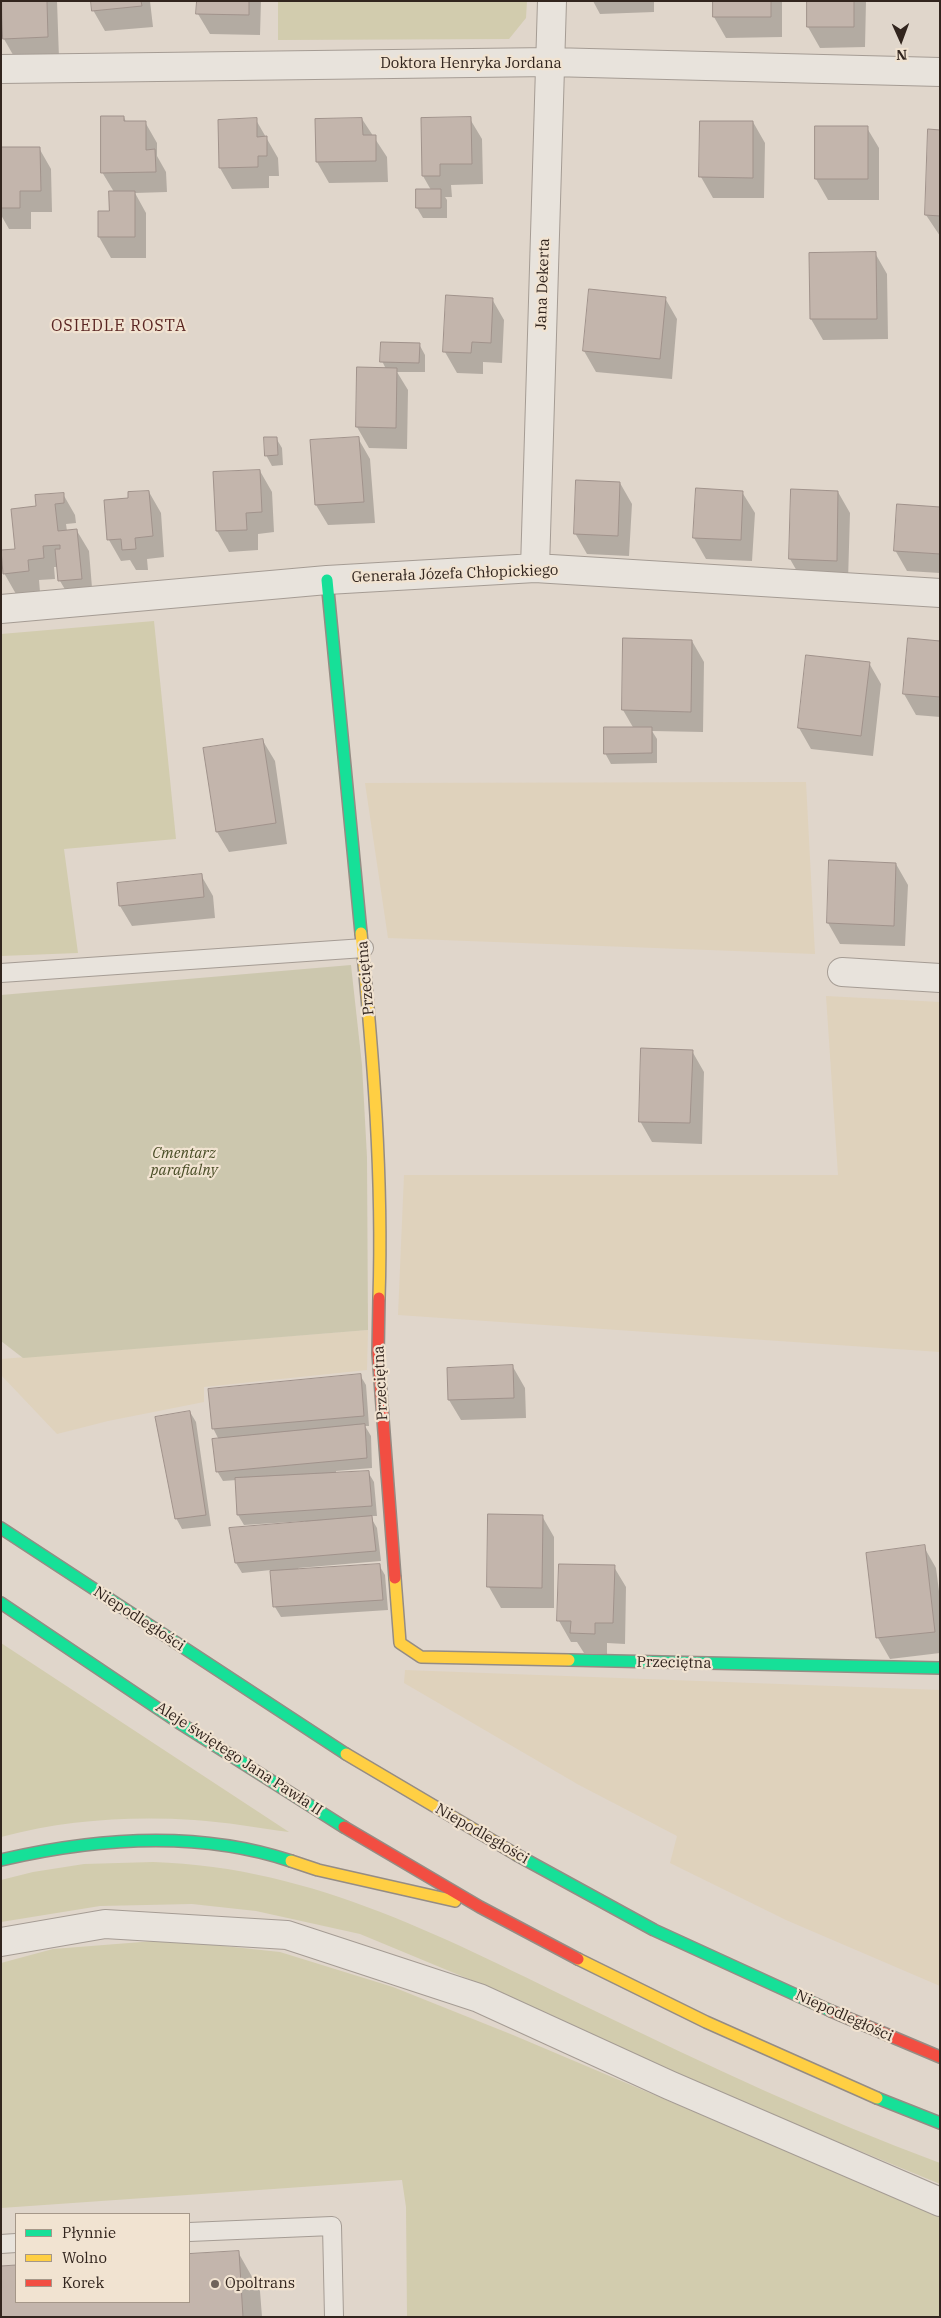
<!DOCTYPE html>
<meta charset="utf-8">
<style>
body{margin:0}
#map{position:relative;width:941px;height:2318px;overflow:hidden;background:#e0d6cb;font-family:"IBM Plex Serif",serif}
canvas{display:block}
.frame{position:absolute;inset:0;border:2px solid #32251e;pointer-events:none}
.legend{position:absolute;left:15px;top:2213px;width:175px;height:90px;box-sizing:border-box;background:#f1e3d1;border:1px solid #a59789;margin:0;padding:6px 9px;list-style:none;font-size:15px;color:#32251e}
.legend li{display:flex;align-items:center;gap:10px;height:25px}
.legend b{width:25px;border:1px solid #a59789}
.north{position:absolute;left:876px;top:15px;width:50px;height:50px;-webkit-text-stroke:4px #f1e3d1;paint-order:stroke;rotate:178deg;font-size:14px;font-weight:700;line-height:20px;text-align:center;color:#32251e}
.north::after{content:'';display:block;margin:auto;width:18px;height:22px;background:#32251e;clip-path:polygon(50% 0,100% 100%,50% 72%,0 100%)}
</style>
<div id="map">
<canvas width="941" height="2318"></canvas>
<div class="frame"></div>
<ul class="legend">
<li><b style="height:6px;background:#16e098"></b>Płynnie</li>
<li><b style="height:6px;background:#ffcf43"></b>Wolno</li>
<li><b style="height:6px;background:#f24e42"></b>Korek</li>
</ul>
<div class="north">N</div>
</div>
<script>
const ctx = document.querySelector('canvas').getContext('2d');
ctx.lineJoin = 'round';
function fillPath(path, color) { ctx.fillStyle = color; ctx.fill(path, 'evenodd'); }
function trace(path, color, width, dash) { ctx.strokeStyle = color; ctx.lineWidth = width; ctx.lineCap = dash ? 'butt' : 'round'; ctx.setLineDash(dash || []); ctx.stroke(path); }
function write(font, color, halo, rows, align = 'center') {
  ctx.font = font + ' "IBM Plex Serif",serif'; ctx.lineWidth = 4.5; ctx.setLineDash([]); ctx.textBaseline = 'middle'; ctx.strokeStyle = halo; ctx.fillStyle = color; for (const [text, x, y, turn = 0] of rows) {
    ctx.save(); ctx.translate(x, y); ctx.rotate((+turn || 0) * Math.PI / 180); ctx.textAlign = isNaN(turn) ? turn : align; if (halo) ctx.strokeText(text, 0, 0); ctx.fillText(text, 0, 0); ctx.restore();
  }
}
fillPath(new Path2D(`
 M806,782L815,954L388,938L365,783Z
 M826,996L940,1002V1352L398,1315L404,1175H838Z
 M368,1330L367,1370L204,1387V1402L108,1421L57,1434L1,1375V1359Z
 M405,1670L940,1690V1986L786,1920L670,1863L677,1836L579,1785L404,1683Z`), '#dfd2bc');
fillPath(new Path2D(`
 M278,1H527L526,18L509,39L278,40Z
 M154,621L176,839L64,849L78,953L1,956V634Z
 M1,1643L289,1832C258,1828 226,1822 194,1820C129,1816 65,1820 1,1837Z
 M153,1862C316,1867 450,1941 593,2010C707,2065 821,2119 940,2163V2184L751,2106L471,1980L360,1934L256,1911L192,1904L100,1906L1,1922V1880L33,1872L84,1864Z
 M167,1940L280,1952L393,1987L513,2035L940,2216V2317H407L406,2207L402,2180L1,2208V1963L53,1949Z`), '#d2ccae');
fillPath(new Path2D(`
 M351,965L362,1065L367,1157L368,1330L23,1358L1,1341V995Z`), '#ccc7ae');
fillPath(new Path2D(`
 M3,1H57L59,58L16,60L4,39Z
 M92,1H150L153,27L105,31L93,10Z
 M198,1H261L260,35L210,34L198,14Z
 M593,1H654V12L600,14Z
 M714,1H782V37L726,38L714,17Z
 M808,1H866L865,47L820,48L808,27Z
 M124,117L126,122H145L157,143V156L166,172L167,192L135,193L146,213V258H111L99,237V212H110L114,192L102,172Z
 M362,119L387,157L388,182L329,183L317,162Z
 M470,119L482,139L483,184L451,185L452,197H445L447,200V218H423L417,208L431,190L423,176Z
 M256,120L278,158L279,176H269V188L232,189L220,168L219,121Z
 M701,122H753L765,143L764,198H713L701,177Z
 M867,128L879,148V200H828L816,179Z
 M929,131H940V236L926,215Z
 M1,148H39L51,169L52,212H31V229H9L1,215Z
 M875,253L887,274L888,339L823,340L811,319Z
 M665,298L677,319L672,379L596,372L584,351Z
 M492,299L504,320L502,363L483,362V374L457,373L445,352Z
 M419,344L425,355V372H397L408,390L407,449L369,448L357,427L386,369L382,361Z
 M276,438L282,448L283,465L272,466L266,455Z
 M358,438L370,459L375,523L328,525L316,505Z
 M260,471L272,492L274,532L258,534V550L229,552L217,531Z
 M620,483L632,504L629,556L587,554L575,533Z
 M792,491L838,492L850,513L848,581L802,580L790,559Z
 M149,492L161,513L164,557L147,559L148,570H136L130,560L121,561L109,540L130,499Z
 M742,492L755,513L752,561L706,559L694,538Z
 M63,494L75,515L76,523L66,524L67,531H77L89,551L93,600L72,601L60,581L58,567H54L55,579L39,580L40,592L16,594L4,573L37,507Z
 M940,508V573L907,571L895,550Z
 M692,641L704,662L703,732L652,731L657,739V763L611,764L605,753L634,729L623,710Z
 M940,642V717L916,715L904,694Z
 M869,663L881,684L873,756L811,749L799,728Z
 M263,741L275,761L287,844L229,852L217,832Z
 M896,864L908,885L905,946L840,944L828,923Z
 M201,875L213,896L215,918L132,926L120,906Z
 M692,1051L704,1072L702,1144L652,1142L640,1121Z
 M513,1367L525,1388L526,1418L461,1420L449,1400Z
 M360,1375L366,1385L369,1426H365L371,1436L372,1468L336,1471V1474L368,1472L374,1482L377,1516H370L377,1528L381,1561L298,1568L299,1570L379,1565L385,1575L388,1610L281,1617L275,1607L271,1570L242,1573L236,1563L306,1523L305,1521L244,1525L238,1515L237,1480L223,1481L217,1471L219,1440L213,1428Z
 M190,1412L196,1422L211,1526L182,1529L176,1518Z
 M542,1516L554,1537V1608H501L489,1587Z
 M924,1547L936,1568L940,1599V1653L890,1659L878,1638Z
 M614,1567L626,1587L625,1644L607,1643V1654L584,1653L577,1642H571L559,1621Z
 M238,2252L260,2291L262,2317H1V2268L16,2267V2302H189V2256Z`), '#0003');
const building = new Path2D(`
 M2,1H47L48,37L3,39Z
 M91,1H141L142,6L92,11Z
 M197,1H249V15L196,14Z
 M713,1H771V17H713Z
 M807,1H854V27H807Z
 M101,116H124V121H146V150L155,149L156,172L101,173Z
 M471,117L472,164H440V176H422L421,118Z
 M257,118V137L267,136V156H258V167L219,168L218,120Z
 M362,118L363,135H376V161L316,162L315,119Z
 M700,121H753V178L699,177Z
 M815,126H868V179H815Z
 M928,129L940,130V216L925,215Z
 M1,147H40L41,191H20V208H1Z
 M416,189H441V208H416Z
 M109,191H135V237H98V211H109Z
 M876,252L877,319H810L809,253Z
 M589,289L666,297L660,359L583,351Z
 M446,295L493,298L491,343L472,342L471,353L443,352Z
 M381,342L420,343L419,363L380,362Z
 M357,367L397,368L396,428L356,427Z
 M264,437H277L278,455L265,456Z
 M359,437L364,502L315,505L310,440Z
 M260,470L262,512L246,513L247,530L216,531L213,472Z
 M576,480L620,482L618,536L574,534Z
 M696,488L743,491L741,540L693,538Z
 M791,489L838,491L837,561L789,559Z
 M149,491L153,536L135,538L136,549L122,550L121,539L107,540L104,500L128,498V492Z
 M64,493V503L55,504L58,531L77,529L82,579L58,581L55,549H60V545L43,546L44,558L28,560L29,571L3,574L1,550L15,549L11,509L36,506L35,495Z
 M897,504L940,507V554L894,551Z
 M623,638L692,640L691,712L622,710Z
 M908,638L940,641V697L903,694Z
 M806,655L870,662L861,736L798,728Z
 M604,727H652V753L604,754Z
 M263,739L276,823L216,832L203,748Z
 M829,860L896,863L894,926L827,923Z
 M202,874L204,897L119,906L117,883Z
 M641,1048L693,1050L690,1123L639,1122Z
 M513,1365L514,1398L448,1400L447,1368Z
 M361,1374L364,1416L212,1429L208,1389Z
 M190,1411L206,1515L175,1519L155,1417Z
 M365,1424L367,1458L216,1472L212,1439Z
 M369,1471L372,1506L237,1515L235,1478Z
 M488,1514L543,1515L542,1588L487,1587Z
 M372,1516L376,1551L235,1563L229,1528Z
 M925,1545L935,1632L876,1638L866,1553Z
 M380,1564L383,1600L273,1607L270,1571Z
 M559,1564L615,1565L613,1623H595V1634L570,1633L571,1621H557Z
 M239,2251L243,2317H1V2266L16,2265V2302H189V2254Z`);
fillPath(building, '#c3b5ac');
trace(building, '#a0928b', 1);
const lane = new Path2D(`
 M1,973L364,948
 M189,2232L332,2226L334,2317
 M1,2244L16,2243`);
const street = new Path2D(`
 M1,69L550,62L940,72
 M535,568L552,1
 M1,609L327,580L535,568L940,593
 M842,972L940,978
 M1,1942L105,1924L287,1935L479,1998L669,2085L940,2202`);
const fast = new Path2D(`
 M327,580L361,933
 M1,1528L346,1754
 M1,1603L178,1722L344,1827
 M569,1660L940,1668
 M517,1855L654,1930L831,2011
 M1,1860C95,1838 198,1830 291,1861
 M877,2098L940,2123`);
const slow = new Path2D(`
 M361,933C373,1054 383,1176 379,1298
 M395,1578L400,1643L421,1657L569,1660
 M346,1754L517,1855
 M291,1861L318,1870L455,1901
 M578,1959L706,2022L877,2098`);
const jam = new Path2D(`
 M379,1298L378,1353L395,1578
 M344,1827L480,1907L578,1959
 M831,2011L940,2057`);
trace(lane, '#a59c94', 20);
trace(street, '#a59c94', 30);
trace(fast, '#958c84', 14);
trace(slow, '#958c84', 14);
trace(jam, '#958c84', 14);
trace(lane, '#e8e3dc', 18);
trace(street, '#e8e3dc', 28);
trace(fast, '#16e098', 11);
trace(slow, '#ffcf43', 11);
trace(jam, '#f24e42', 11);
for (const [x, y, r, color] of [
 [215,2284,5,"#6f635b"]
]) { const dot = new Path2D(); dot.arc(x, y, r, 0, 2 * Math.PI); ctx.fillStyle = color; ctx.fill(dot); trace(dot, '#f1e3d1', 2); }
write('15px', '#32251e', '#f1e3d1', [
 ["Doktora Henryka Jordana",471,64],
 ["Jana Dekerta",543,284,-88],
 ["Generała Józefa Chłopickiego",455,574,-2],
 ["Przeciętna",366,978,-95],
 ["Przeciętna",381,1383,-93],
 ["Niepodległości",139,1619,33],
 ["Przeciętna",674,1663,1],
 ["Aleje świętego Jana Pawła II",239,1759,33],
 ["Niepodległości",482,1834,30],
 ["Niepodległości",844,2016,24]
]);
write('italic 15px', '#494d26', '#f1e3d1', [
 ["Cmentarz",184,1154],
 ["parafialny",184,1171]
]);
write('15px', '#32251e', '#f1e3d1', [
 ["Opoltrans",225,2284]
], 'left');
ctx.letterSpacing = '1px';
write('16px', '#5a2522', '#f1e3d1', [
 ["OSIEDLE ROSTA",119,326]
]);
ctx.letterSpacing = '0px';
</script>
